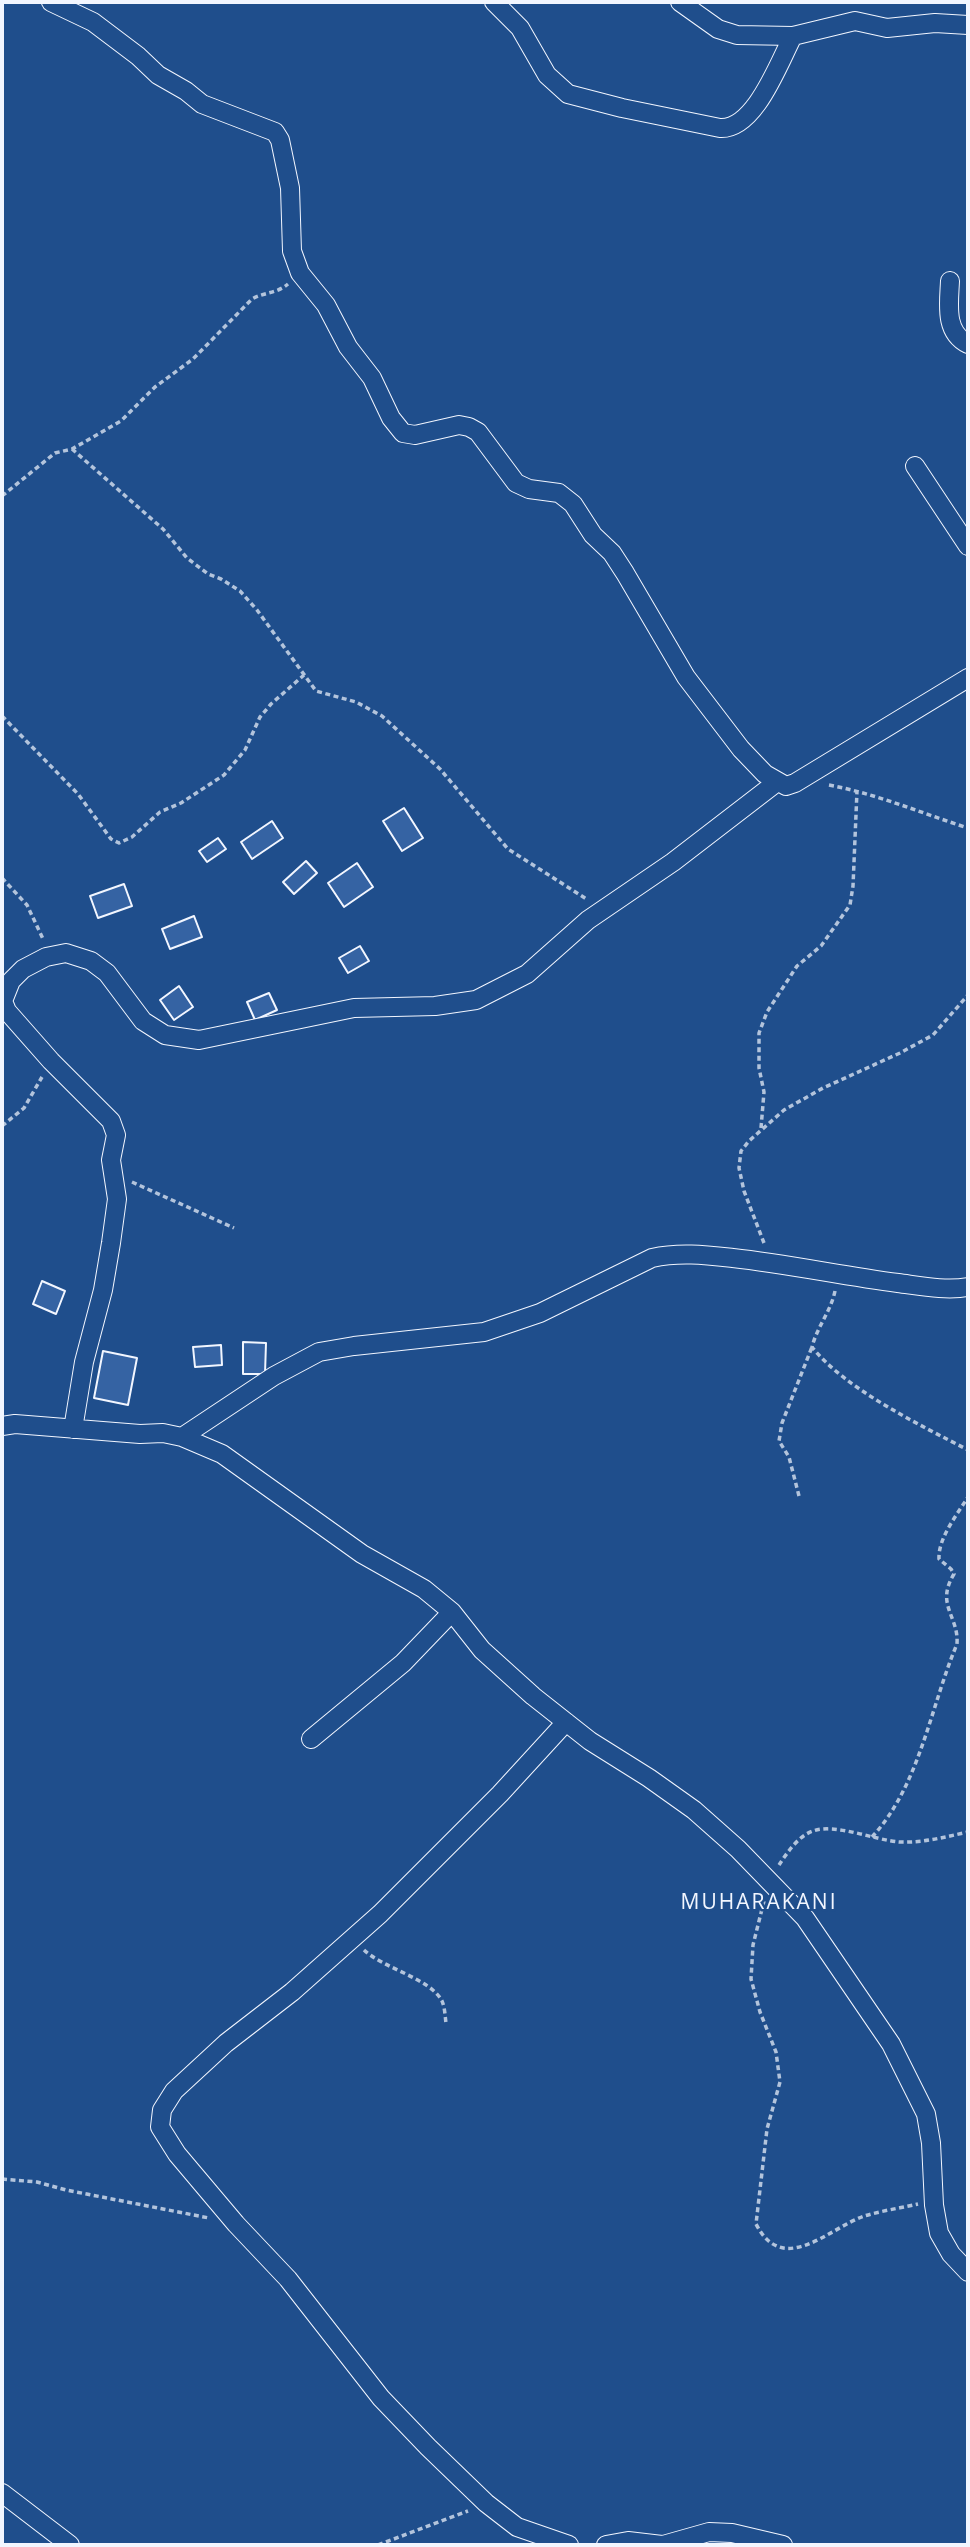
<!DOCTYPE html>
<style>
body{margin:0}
#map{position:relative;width:970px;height:2547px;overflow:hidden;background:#1f4e8c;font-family:"Open Sans",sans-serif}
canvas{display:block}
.frame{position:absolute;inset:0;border:4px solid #f2f6ff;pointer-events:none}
</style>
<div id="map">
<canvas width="970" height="2547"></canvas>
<div class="frame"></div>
</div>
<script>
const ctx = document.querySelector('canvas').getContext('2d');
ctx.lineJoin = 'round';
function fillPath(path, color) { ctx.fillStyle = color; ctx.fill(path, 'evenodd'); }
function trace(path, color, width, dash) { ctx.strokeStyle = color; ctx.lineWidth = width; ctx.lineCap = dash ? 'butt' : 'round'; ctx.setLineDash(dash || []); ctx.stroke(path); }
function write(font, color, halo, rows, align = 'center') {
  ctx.font = font + ' "Open Sans",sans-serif'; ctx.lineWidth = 5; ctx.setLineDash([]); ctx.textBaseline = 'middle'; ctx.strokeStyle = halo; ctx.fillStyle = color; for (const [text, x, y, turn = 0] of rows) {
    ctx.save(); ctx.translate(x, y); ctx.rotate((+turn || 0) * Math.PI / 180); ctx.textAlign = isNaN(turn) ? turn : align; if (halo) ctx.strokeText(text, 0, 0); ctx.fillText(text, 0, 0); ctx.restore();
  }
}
const building = new Path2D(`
 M404,808L423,838L402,851L383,821Z
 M272,821L283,838L252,859L241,842Z
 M218,838L226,849L207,862L199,851Z
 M306,861L317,873L294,894L283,882Z
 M357,863L373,887L344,907L328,883Z
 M124,884L132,906L98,918L90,896Z
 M194,916L202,937L170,949L162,929Z
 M360,946L369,961L348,973L339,958Z
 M179,986L193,1007L174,1020L160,1000Z
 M269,993L277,1010L255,1020L247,1002Z
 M42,1281L65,1291L56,1314L33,1304Z
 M243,1342L266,1343L265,1374H243Z
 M221,1345L222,1365L195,1367L193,1347Z
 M103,1351L137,1358L128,1405L94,1398Z`);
fillPath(building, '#3563a3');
trace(building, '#f2f6ff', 2);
const street = new Path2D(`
 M51,2L93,22L138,56L158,75L186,91L202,104L275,132L280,140L290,188L292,251L300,273L326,305L348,347L372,378L391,418L403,433L415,435L459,425L469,427L478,432L516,483L529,489L559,493L573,504L593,535L612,553L625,573L686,677L741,749L765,774L786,786L795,783L968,678
 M494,2L520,28L547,75L568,94L622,108L720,128C755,130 779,62 793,36
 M680,2L718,29L737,35L793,36L855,21L887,28L935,23L968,25
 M950,281C949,304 944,332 968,344
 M915,466L968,546
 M2,1426L15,1424L140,1434L163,1433L182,1437L222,1454L362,1554L424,1589L452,1612L482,1650L533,1696L590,1741L649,1778L694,1810L738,1849L805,1918L891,2044L926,2114L931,2143L934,2205L939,2233L951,2254L968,2272
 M73,1429L84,1362L103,1290L111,1243L117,1199L111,1160L116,1135L111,1121L51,1061L7,1011L3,1001L11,981L23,969L46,957L66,953L91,961L107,973L143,1021L165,1035L199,1040L354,1008L435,1006L476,1000L527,974L588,920L673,862L777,782
 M182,1437L274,1376L319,1352L354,1346L484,1332L540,1313L652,1258C679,1252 705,1255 733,1258C788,1264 843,1276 898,1283C921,1286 946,1291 968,1287
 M566,1722L500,1794L380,1914L292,1992L226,2043L174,2091L162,2110L160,2127L177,2154L236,2224L288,2279L381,2398L428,2447L486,2503L517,2527L569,2545
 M311,1739L403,1663L452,1612
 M2,2493L70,2545
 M606,2545L628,2541L662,2545
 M663,2545L709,2532L732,2533L783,2545`);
trace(street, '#f2f6ff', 20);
trace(new Path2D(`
 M72,449L163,529L187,558L208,574L221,579L240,591L257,610L316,691L356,702L382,716L440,769L508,849L588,900
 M2,496L55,453L72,449L121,421L155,387L193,359L252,299C264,292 276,294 288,284
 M2,716L78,794L111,839L119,843L132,837L160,812L181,803L224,775L245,750L260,717L271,704L304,675
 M829,785C877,794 921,813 968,828
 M2,878L27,905L44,941
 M2,1126L24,1108L42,1077
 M761,1128L764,1092L759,1068V1033L767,1012L797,966L821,946L850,905L853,886L857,791
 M132,1182L234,1228
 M764,1243L744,1191L739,1168L741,1151L749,1141L784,1110L823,1088L900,1053L933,1035L968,995
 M835,1291C831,1311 817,1327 812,1347C845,1389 920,1425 968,1450
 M799,1496L789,1457L779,1441L782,1423L812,1347
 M872,1837C920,1785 930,1708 957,1644C959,1616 935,1605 954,1574L951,1569L939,1559C938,1538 957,1515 968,1497
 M779,1865C787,1853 798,1836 813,1831C835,1823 875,1840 899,1842C923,1843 945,1837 968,1832
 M764,1901L753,1945L751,1979L760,2012L776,2052L780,2082L767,2129L756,2224C783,2277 828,2229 864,2216C881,2211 900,2208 918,2204
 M364,1950C384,1969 430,1978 442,2001C445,2008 445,2016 446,2023
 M2,2179L37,2182L66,2190L209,2218
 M378,2545L468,2511`), '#b3c4dc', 3.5, [5, 3.5]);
trace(street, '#1f4e8c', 18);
ctx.letterSpacing = '2px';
write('21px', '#f2f6ff', '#1f4e8c', [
 ["MUHARAKANI",759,1903]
]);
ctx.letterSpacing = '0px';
</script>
